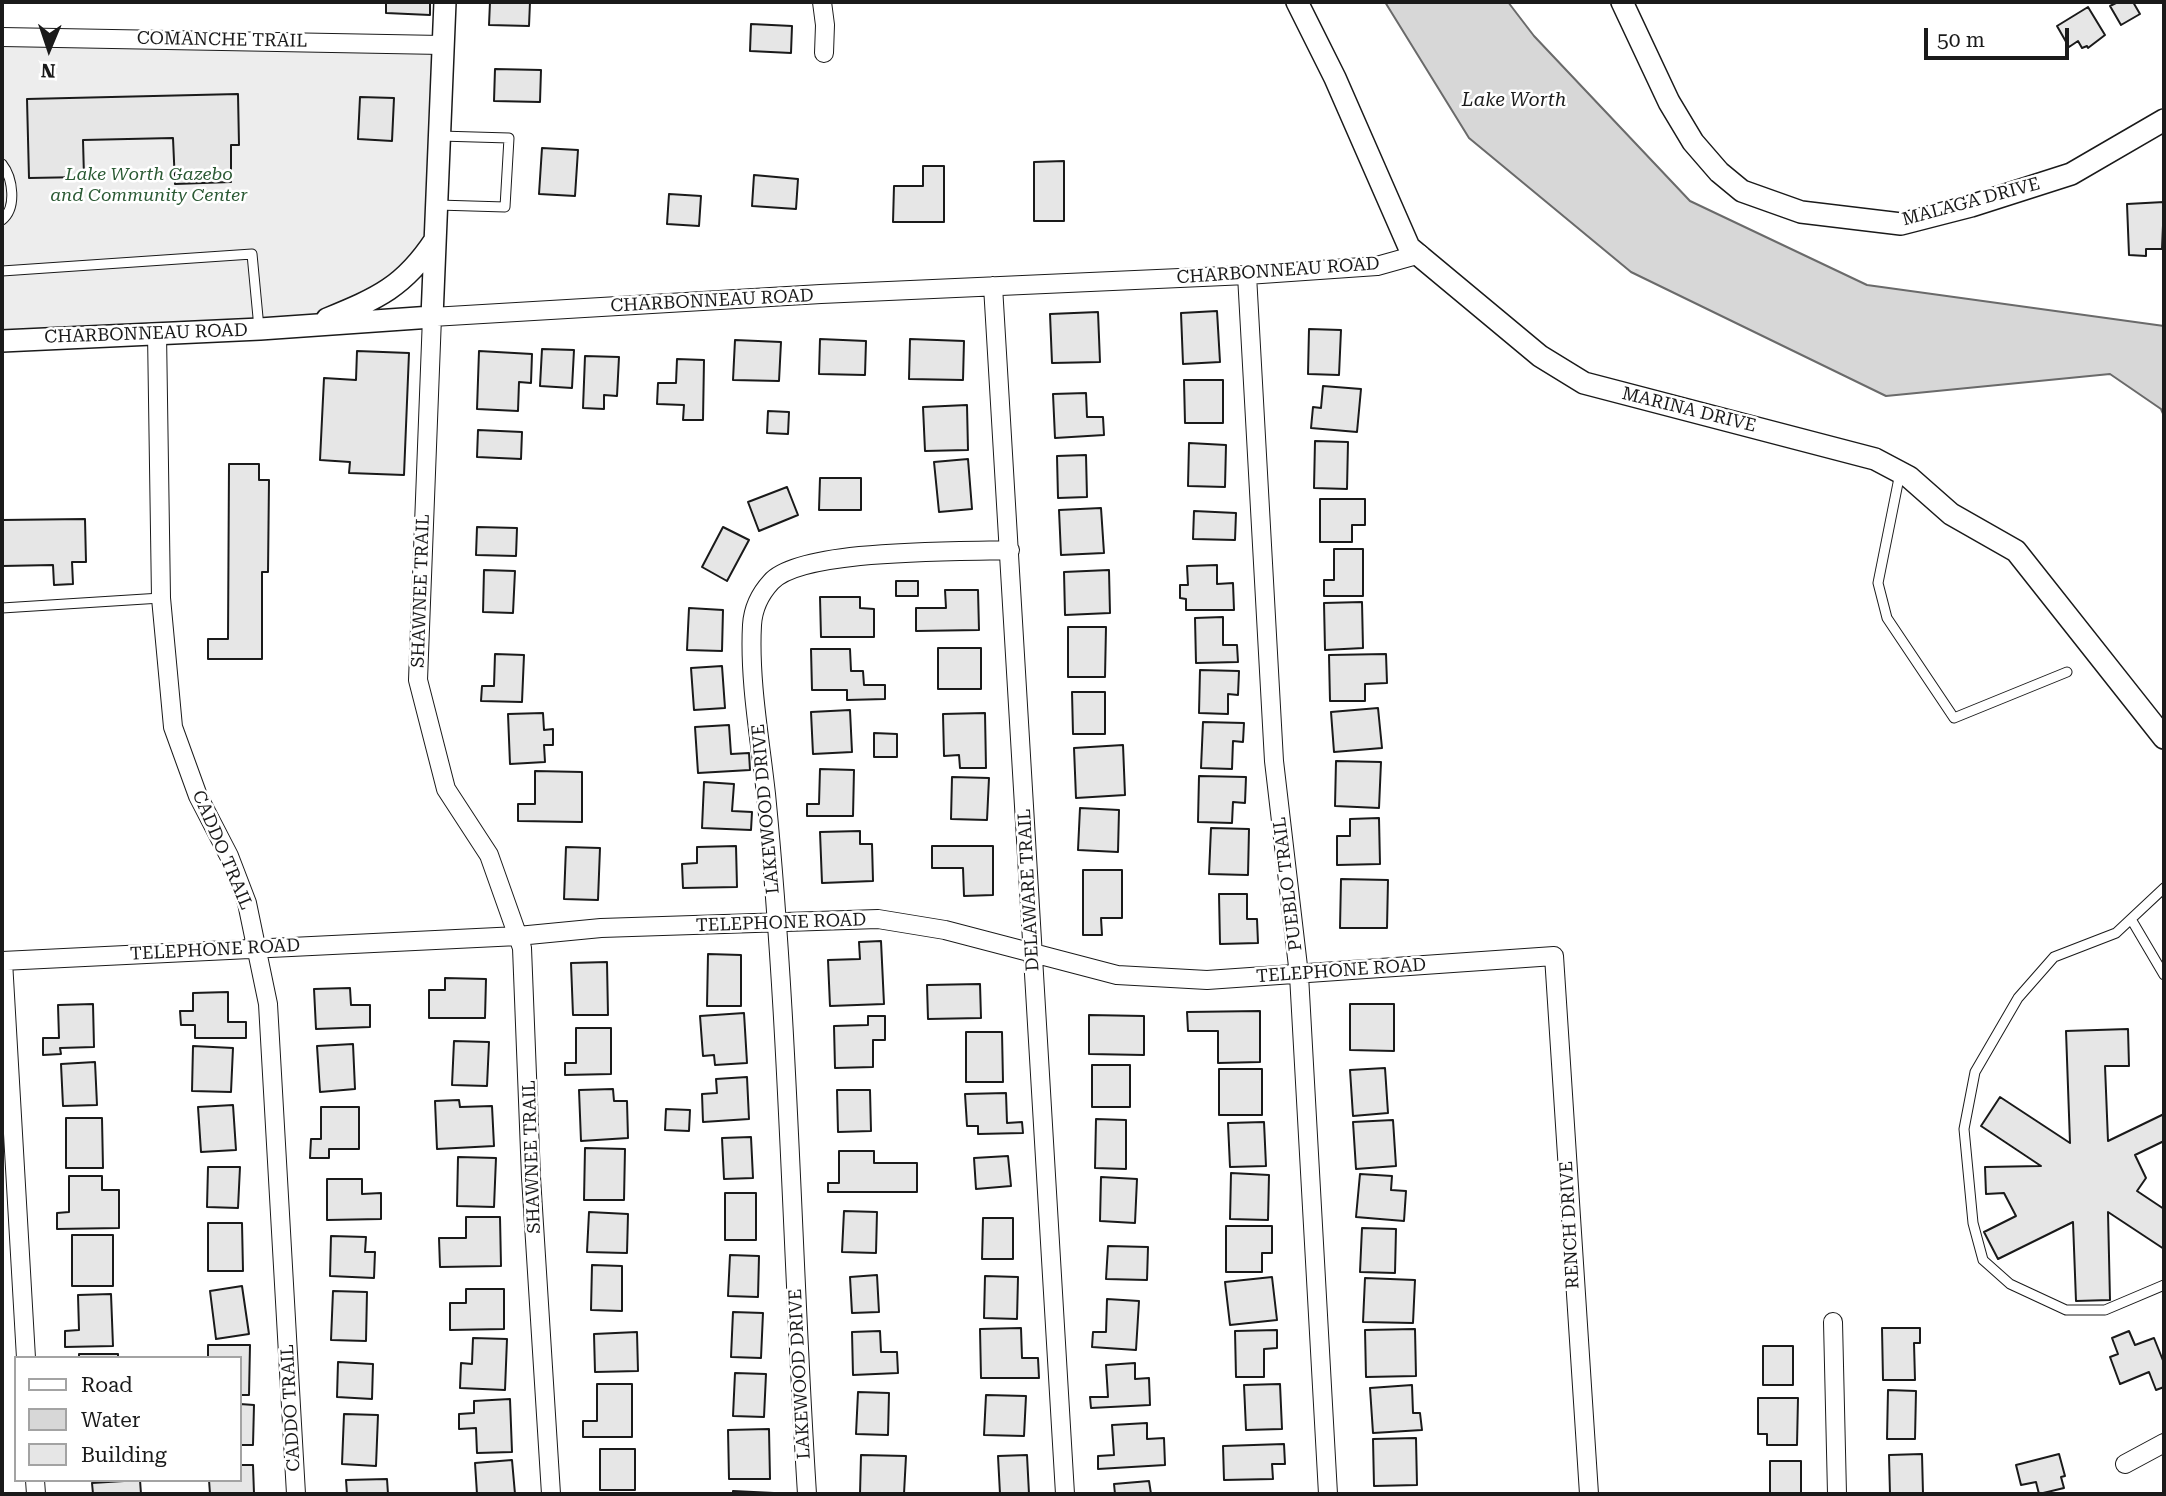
<!DOCTYPE html>
<style>
body{margin:0}
#map{position:relative;width:2166px;height:1496px;overflow:hidden;background:#fff;font-family:"Roboto Serif",serif}
canvas{display:block}
.frame{position:absolute;inset:0;border:4px solid #1a1a1a;pointer-events:none}
.legend{position:absolute;left:14px;top:1356px;width:228px;height:126px;box-sizing:border-box;background:#fff;border:2px solid #a3a3a3;margin:0;padding:9px 12px;list-style:none;font-size:21px;color:#1a1a1a}
.legend li{display:flex;align-items:center;gap:14px;height:35px}
.legend b{width:35px;border:2px solid #a3a3a3}
.north{position:absolute;left:14px;top:14px;width:70px;height:70px;-webkit-text-stroke:5px #fff;paint-order:stroke;rotate:182deg;font-size:19px;font-weight:700;line-height:28px;text-align:center;color:#1a1a1a}
.north::after{content:'';display:block;margin:auto;width:24px;height:32px;background:#1a1a1a;clip-path:polygon(50% 0,100% 100%,50% 72%,0 100%)}
.scale{position:absolute;left:1924px;top:28px;width:145px;height:32px;box-sizing:border-box;border:4px solid #1a1a1a;border-top:0;padding-left:9px;font-size:21px;line-height:24px;white-space:nowrap;color:#1a1a1a;-webkit-text-stroke:5px #fff;paint-order:stroke}
</style>
<div id="map">
<canvas width="2166" height="1496"></canvas>
<div class="frame"></div>
<ul class="legend">
<li><b style="height:9px;background:#fff"></b>Road</li>
<li><b style="height:19px;background:#d7d7d7"></b>Water</li>
<li><b style="height:19px;background:#e6e6e6"></b>Building</li>
</ul>
<div class="north">N</div>
<div class="scale">50 m</div>
</div>
<script>
const ctx = document.querySelector('canvas').getContext('2d');
ctx.lineJoin = 'round';
function fillPath(path, color) { ctx.fillStyle = color; ctx.fill(path, 'evenodd'); }
function trace(path, color, width, dash) { ctx.strokeStyle = color; ctx.lineWidth = width; ctx.lineCap = dash ? 'butt' : 'round'; ctx.setLineDash(dash || []); ctx.stroke(path); }
function write(font, color, halo, rows, align = 'center') {
  ctx.font = font + ' "Roboto Serif",serif'; ctx.lineWidth = 5; ctx.setLineDash([]); ctx.textBaseline = 'middle'; ctx.strokeStyle = halo; ctx.fillStyle = color; for (const [text, x, y, turn = 0] of rows) {
    ctx.save(); ctx.translate(x, y); ctx.rotate((+turn || 0) * Math.PI / 180); ctx.textAlign = isNaN(turn) ? turn : align; if (halo) ctx.strokeText(text, 0, 0); ctx.fillText(text, 0, 0); ctx.restore();
  }
}
const built = new Path2D(`
 M2,36L442,45L435,240L396,284L309,326L2,341Z`);
fillPath(built, '#ededed');
trace(built, '#6a6a6a', 2);
const water = new Path2D(`
 M1385,2H1508L1534,36L1690,201L1867,285L2164,326V416L2161,409L2110,374L1886,396L1631,272L1469,138Z`);
fillPath(water, '#d7d7d7');
trace(water, '#6a6a6a', 2);
const building = new Path2D(`
 M386,2H430V15L386,13Z
 M490,2H530L529,26L489,25Z
 M2118,2H2133L2140,14L2121,25L2110,6Z
 M2088,7L2105,35L2088,48L2087,46L2082,48L2078,41L2069,47L2057,26Z
 M751,24L792,26L791,53L750,51Z
 M495,69L541,70L540,102L494,101Z
 M238,94L239,145H231V182L175,184L173,138L83,140L84,177L29,178L27,99Z
 M360,97L394,98L392,141L358,139Z
 M542,148L578,150L575,196L539,194Z
 M1064,161V221H1034V162Z
 M923,166H944V222H893L894,186H923Z
 M754,175L798,179L796,209L752,206Z
 M669,194L701,196L699,226L667,224Z
 M2164,202L2162,249H2146V256L2129,255L2127,204Z
 M1217,311L1220,362L1183,364L1181,313Z
 M1098,312L1100,362L1052,363L1050,314Z
 M1309,329L1341,330L1339,375L1308,374Z
 M820,339L866,341L865,375L819,374Z
 M910,339L964,341L963,380L909,379Z
 M735,340L781,342L779,381L733,380Z
 M542,349L574,350L572,388L540,386Z
 M357,351L409,353L404,475L349,473L350,462L320,460L324,378L356,380Z
 M479,351L532,354L531,383L519,382L518,411L477,409Z
 M585,356L619,357L617,396L604,395V409L583,408Z
 M677,359L704,360L703,420H683L684,405L657,404L658,383H676Z
 M1184,380H1223V423H1185Z
 M1323,386L1361,389L1357,432L1311,428L1313,407L1321,408Z
 M1086,393L1087,417H1103L1104,435L1055,438L1053,394Z
 M967,405L968,450L925,451L923,407Z
 M768,411L789,412L788,434L767,433Z
 M478,430L522,432L521,459L477,457Z
 M1315,441L1348,442L1347,489L1314,488Z
 M1189,443L1226,445L1225,487L1188,486Z
 M1086,455L1087,497L1058,498L1057,456Z
 M968,459L972,509L939,512L934,462Z
 M229,464H259V480H269L268,572H262V659H208V639H228Z
 M820,478H861V510H819Z
 M787,487L798,515L759,531L748,502Z
 M1320,499H1365V525H1352V542H1320Z
 M1101,508L1104,553L1061,555L1059,510Z
 M1194,511L1236,513L1235,540L1193,539Z
 M85,519L86,562H72L73,584L54,585L53,565L2,566V520Z
 M477,527L517,528L516,556L476,555Z
 M723,527L749,540L727,581L702,567Z
 M1334,549H1363V596H1324V580H1334Z
 M1217,565V584L1233,583L1234,610H1186V599L1180,598V585H1188L1187,566Z
 M484,570L515,571L513,613L483,612Z
 M1109,570L1110,613L1065,615L1064,572Z
 M896,581H918V596H896Z
 M945,590H978L979,630L916,631V608H946Z
 M820,597H860V608L874,609V637H821Z
 M1362,602L1363,648L1325,650L1324,603Z
 M689,608L723,610L722,651L687,650Z
 M1223,617V645H1237L1238,662L1196,663L1195,618Z
 M1068,627H1106L1105,677H1068Z
 M938,648H981V689H938Z
 M811,649H850L851,671H863L864,685H885V699L847,700V690H812Z
 M495,654L524,655L522,702L481,701L482,686H494Z
 M1386,654L1387,683L1365,684V701H1330L1329,655Z
 M722,666L725,708L694,710L691,668Z
 M1200,670L1239,671L1238,695L1228,694V714L1199,713Z
 M1072,692H1105V734H1073Z
 M1378,708L1382,748L1334,752L1331,712Z
 M850,710L852,752L813,754L811,712Z
 M543,713L544,730L553,729V745H544L545,762L510,764L508,714Z
 M985,713L986,768H960L959,755L944,756L943,714Z
 M1203,722L1244,723L1243,742L1233,741L1232,769L1201,768Z
 M729,725L731,754L749,753L750,770L698,773L695,727Z
 M874,733L897,734V757H874Z
 M1123,745L1125,795L1076,798L1074,748Z
 M1336,761L1381,762L1379,808L1335,806Z
 M820,769L854,770L853,816H807V804H819Z
 M535,771L582,772V822L518,821V804H535Z
 M1199,776L1246,777L1245,803L1233,802L1232,823L1198,822Z
 M952,777L989,778L987,820L951,819Z
 M704,782L734,784L732,811L752,812L751,830L702,828Z
 M1080,808L1119,810L1118,852L1078,850Z
 M1379,818L1380,864L1337,865V836H1350V819Z
 M1211,828L1249,829L1248,875L1209,874Z
 M860,831V844H872L873,881L822,883L820,832Z
 M736,846L737,887L683,888L682,864L697,863V847Z
 M932,846H993V895L964,896L963,868H932Z
 M566,847L600,848L598,900L564,899Z
 M1083,870H1122V918H1101L1102,935H1083Z
 M1341,879L1388,880L1387,928H1340Z
 M1219,894H1247V919H1257L1258,943L1220,944Z
 M881,941L884,1004L830,1006L828,960L860,959L859,942Z
 M708,954L741,955V1006H707Z
 M607,962L608,1015H573L571,963Z
 M445,978L486,979L485,1018H429V990H445Z
 M980,984L981,1018L928,1019L927,985Z
 M350,988L351,1005H370V1027L316,1029L314,989Z
 M228,992V1022H246V1038H195V1025H181L180,1011H193V993Z
 M93,1004L94,1047L60,1048L61,1054L43,1055V1038H59L58,1005Z
 M1350,1004H1394V1051L1350,1050Z
 M1260,1011V1062L1218,1063V1031H1188L1187,1012Z
 M744,1013L747,1063L715,1065L714,1055L703,1056L700,1016Z
 M1089,1015L1144,1016V1055L1089,1054Z
 M868,1016H885V1040H873V1067L835,1068L834,1026L868,1025Z
 M576,1028H611V1074L565,1075V1063H576Z
 M2128,1029L2129,1066H2105L2108,1141L2164,1114V1141L2135,1155L2146,1178L2137,1191L2164,1209V1249L2108,1212L2110,1300L2076,1301L2073,1222L1998,1259L1984,1232L2016,1216L2004,1193L1986,1194L1985,1167L2041,1166L1981,1126L2000,1097L2070,1143L2066,1031Z
 M966,1032H1002L1003,1082H966Z
 M454,1041L489,1042L487,1086L452,1085Z
 M353,1044L355,1089L320,1092L317,1046Z
 M193,1046L233,1048L231,1092L192,1091Z
 M95,1062L97,1105L63,1106L61,1064Z
 M1092,1065H1130V1107H1092Z
 M1385,1068L1388,1113L1353,1116L1350,1070Z
 M1219,1069H1262V1115H1219Z
 M747,1077L749,1119L703,1122L702,1094L717,1093L716,1079Z
 M613,1089L614,1101H627L628,1138L581,1141L579,1090Z
 M837,1090H870L871,1131L838,1132Z
 M1006,1093L1007,1123L1022,1122L1023,1133L978,1134V1126H967L965,1094Z
 M459,1100L460,1107L492,1106L494,1146L437,1149L435,1101Z
 M233,1105L236,1150L201,1152L198,1107Z
 M321,1107H359V1149H329V1158H310L311,1139H321Z
 M666,1109L690,1110L689,1131L665,1130Z
 M66,1118H102L103,1168H66Z
 M1096,1119L1126,1120V1169L1095,1168Z
 M1393,1120L1396,1166L1356,1169L1353,1122Z
 M1264,1122L1266,1166L1230,1167L1228,1123Z
 M751,1137L753,1178L724,1179L722,1138Z
 M585,1148L625,1149L624,1200H584Z
 M839,1151H874V1163H917V1192H828V1183H839Z
 M1008,1156L1011,1186L976,1189L974,1158Z
 M458,1157L496,1158L494,1207L457,1206Z
 M208,1167H240L238,1208L207,1207Z
 M1231,1173L1269,1175L1268,1220L1230,1219Z
 M1360,1174L1392,1176L1391,1190L1406,1191L1404,1221L1356,1217Z
 M69,1176H102V1190H119V1228L57,1229V1213L69,1212Z
 M1101,1177L1137,1179L1135,1223L1100,1221Z
 M327,1179H362V1194L381,1193V1219L327,1220Z
 M725,1193H756V1240H725Z
 M844,1211L877,1212L876,1253L842,1252Z
 M589,1212L628,1214L627,1253L587,1252Z
 M466,1217H500L501,1266L440,1267L439,1238H466Z
 M983,1218H1013V1259H982Z
 M208,1223H242L243,1271H208Z
 M1226,1226H1272V1253H1262V1272H1226Z
 M1362,1228L1396,1229L1395,1273L1360,1272Z
 M72,1235H113V1286H72Z
 M331,1236L366,1237L365,1252H375L374,1278L330,1276Z
 M1108,1246L1148,1247L1147,1280L1106,1279Z
 M730,1255L759,1256L758,1297L728,1296Z
 M592,1265L622,1266V1311L591,1310Z
 M877,1275L879,1312L852,1313L850,1277Z
 M985,1276L1018,1277L1017,1319L984,1318Z
 M1272,1277L1277,1320L1230,1325L1225,1282Z
 M1365,1278L1415,1280L1413,1323L1363,1322Z
 M242,1286L249,1334L216,1339L210,1291Z
 M466,1289H504V1329L450,1330V1303H466Z
 M333,1291L367,1292L366,1341L331,1340Z
 M111,1294L113,1346L65,1347V1331L79,1330L78,1295Z
 M1107,1299L1139,1301L1136,1350L1092,1347L1093,1332H1106Z
 M733,1312L763,1313L761,1358L731,1357Z
 M1021,1328L1022,1358H1038L1039,1378H981L980,1329Z
 M1882,1328H1920V1343H1914L1915,1380H1883Z
 M1415,1329L1416,1376L1366,1377L1365,1330Z
 M1277,1330V1348L1264,1349V1377H1236L1235,1331Z
 M880,1331L881,1352H897L898,1373L853,1375L852,1332Z
 M2129,1331L2135,1345L2154,1338L2164,1363V1387L2156,1390L2149,1372L2120,1384L2110,1357L2118,1354L2112,1338Z
 M637,1332L638,1371L595,1372L594,1334Z
 M473,1338L507,1339L505,1390L460,1388L461,1363L472,1364Z
 M208,1345H250L249,1395H240V1358H208Z
 M1763,1346H1793V1385H1763Z
 M79,1354H118V1358H79Z
 M338,1362L373,1364L372,1399L337,1397Z
 M1135,1363V1379L1149,1378L1150,1405L1091,1408L1090,1397H1108L1106,1365Z
 M735,1373L766,1374L764,1417L733,1416Z
 M597,1384H632V1437H583V1421H597Z
 M1280,1384L1282,1429L1246,1430L1244,1385Z
 M1412,1385L1413,1413H1420L1422,1430L1373,1433L1370,1388Z
 M1888,1390L1916,1391L1915,1439H1887Z
 M858,1392L889,1393L888,1435L856,1434Z
 M986,1395L1026,1396L1024,1436L984,1435Z
 M1758,1398H1798L1797,1445H1767V1434H1758Z
 M510,1399L512,1452L477,1453L476,1428L459,1429V1414L474,1413V1401Z
 M240,1404L254,1405L253,1445H240Z
 M344,1414L378,1415L376,1466L342,1464Z
 M1147,1423V1439L1164,1438L1165,1465L1098,1469V1456L1114,1455L1112,1425Z
 M769,1429L770,1479H729L728,1430Z
 M1416,1438L1417,1485L1374,1486L1373,1439Z
 M1284,1444L1285,1464H1272L1273,1479L1224,1480L1223,1446Z
 M600,1449H635V1490H600Z
 M1922,1454L1923,1494H1890L1889,1455Z
 M2059,1454L2065,1476L2061,1477L2064,1488L2039,1494L2036,1482L2021,1485L2016,1465Z
 M861,1455L906,1456L904,1494H860Z
 M1027,1455L1029,1494H1000L998,1456Z
 M512,1460L515,1494H477L475,1463Z
 M1770,1461H1801V1494H1770Z
 M240,1465H253L254,1494H210L209,1480H240Z
 M387,1479L388,1494H347L346,1480Z
 M140,1480L141,1494H93L92,1483Z
 M1149,1481L1151,1494H1115L1114,1484Z
 M733,1491L774,1493L773,1494H733Z`);
fillPath(building, '#e6e6e6');
trace(building, '#1a1a1a', 2);
const service = new Path2D(`
 M2,164C13,178 17,208 2,220
 M438,205L505,207L509,138L440,136
 M2,271L252,254L259,328
 M1900,473L1878,583L1887,618L1954,718L2067,672
 M2,608L161,598
 M2164,888L2116,933L2054,957L2018,998L1975,1072L1964,1129L1973,1223L1983,1260L2010,1284L2066,1310H2105L2164,1285
 M2131,919L2164,975`);
const minor = new Path2D(`
 M822,2L825,25L824,53
 M2,37L442,45
 M1247,275L1274,761L1299,975L1328,1494
 M993,286L1065,1494
 M157,333L161,598L173,727L198,796L229,856L247,903L268,1004L296,1494
 M2,961L518,936L601,928L878,919L945,930L1117,975L1207,980L1554,956L1589,1494
 M3,961L26,1358
 M1833,1322L1837,1494
 M2125,1464L2164,1443
 M35,1480L36,1494
 M551,1494L531,1177L522,948L489,855L446,789L418,680L432,317L821,294L1247,275L1377,266L1420,254
 M807,1494C792,1261 789,1026 766,794C760,739 749,680 752,625C753,609 760,594 771,582C801,548 962,552 1010,550`);
const tertiary = new Path2D(`
 M1297,2L1335,78L1409,247L1540,356L1584,383L1875,459L1909,477L1951,514L2016,551L2164,738
 M1622,2L1669,102L1693,142L1719,172L1742,191L1801,212L1901,224L1971,206L2071,174L2164,120
 M327,319C378,298 404,287 435,240
 M2,341L260,329L432,317L445,2`);
trace(service, '#1a1a1a', 11);
trace(minor, '#1a1a1a', 20);
trace(tertiary, '#1a1a1a', 24);
trace(service, '#fff', 9);
trace(minor, '#fff', 18);
trace(tertiary, '#fff', 21);
write('18px', '#1a1a1a', '#fff', [
 ["COMANCHE TRAIL",222,40,1],
 ["MALAGA DRIVE",1971,202,-15],
 ["CHARBONNEAU ROAD",1278,271,-4],
 ["CHARBONNEAU ROAD",712,301,-3],
 ["CHARBONNEAU ROAD",146,334,-2],
 ["MARINA DRIVE",1689,410,14],
 ["SHAWNEE TRAIL",421,591,-88],
 ["LAKEWOOD DRIVE",766,809,-95],
 ["CADDO TRAIL",222,850,67],
 ["PUEBLO TRAIL",1288,884,-97],
 ["DELAWARE TRAIL",1029,890,-93],
 ["TELEPHONE ROAD",781,923,-2],
 ["TELEPHONE ROAD",215,950,-3],
 ["TELEPHONE ROAD",1341,971,-4],
 ["SHAWNEE TRAIL",532,1157,-92],
 ["RENCH DRIVE",1570,1225,-93],
 ["LAKEWOOD DRIVE",800,1374,-93],
 ["CADDO TRAIL",291,1408,-93]
]);
write('italic 18px', '#2b5a34', '#fff', [
 ["Lake Worth Gazebo",149,175],
 ["and Community Center",149,196]
]);
write('italic 19px', '#1a1a1a', '#fff', [
 ["Lake Worth",1514,100]
]);
</script>
